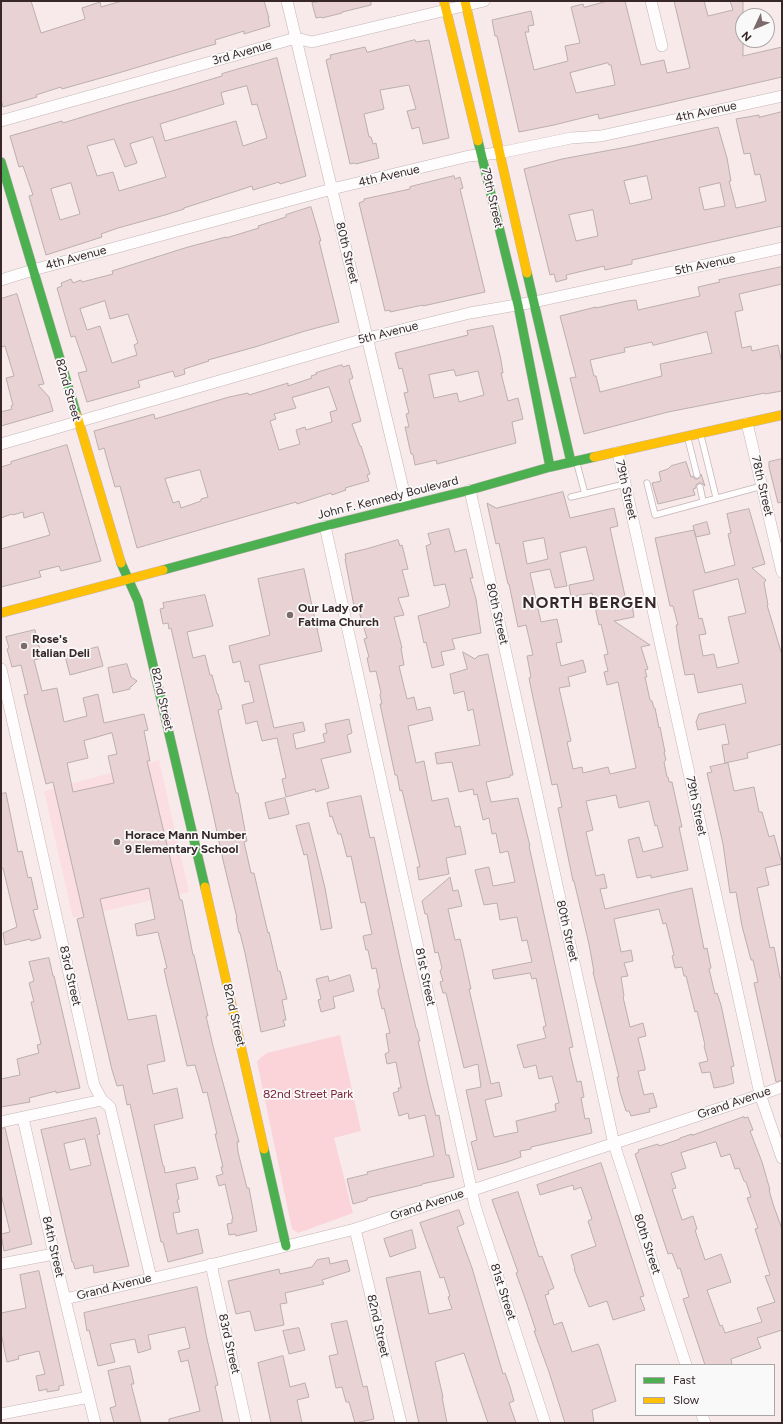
<!DOCTYPE html>
<style>
body{margin:0}
#map{position:relative;width:783px;height:1424px;overflow:hidden;background:#f8eaeb;font-family:Figtree,sans-serif}
canvas{display:block}
.frame{position:absolute;inset:0;border:2px solid #372729;pointer-events:none}
.legend{position:absolute;left:635px;top:1364px;width:140px;height:52px;box-sizing:border-box;background:#f9f9f9;border:1px solid #aba5a6;margin:0;padding:5px 7px;list-style:none;font-size:12px;color:#372729}
.legend li{display:flex;align-items:center;gap:8px;height:20px}
.legend b{width:20px;border:1px solid #aba5a6}
.north{position:absolute;left:735px;top:8px;width:40px;height:40px;box-sizing:border-box;background:#f9f9f9;border:1px solid #aba5a6;border-radius:50%;rotate:226deg;font-size:11px;font-weight:700;line-height:16px;text-align:center;color:#372729}
.north::after{content:'';display:block;margin:auto;width:14px;height:18px;background:#7b6b6d;clip-path:polygon(50% 0,100% 100%,50% 72%,0 100%)}
</style>
<div id="map">
<canvas width="783" height="1424"></canvas>
<div class="frame"></div>
<ul class="legend">
<li><b style="height:5px;background:#4caf50"></b>Fast</li>
<li><b style="height:5px;background:#ffc107"></b>Slow</li>
</ul>
<div class="north">N</div>
</div>
<script>
const ctx = document.querySelector('canvas').getContext('2d');
ctx.lineJoin = 'round';
function fillPath(path, color) { ctx.fillStyle = color; ctx.fill(path, 'evenodd'); }
function trace(path, color, width, dash) { ctx.strokeStyle = color; ctx.lineWidth = width; ctx.lineCap = dash ? 'butt' : 'round'; ctx.setLineDash(dash || []); ctx.stroke(path); }
function write(font, color, halo, rows, align = 'center') {
  ctx.font = font + ' Figtree,sans-serif'; ctx.lineWidth = 3.5; ctx.setLineDash([]); ctx.textBaseline = 'middle'; ctx.strokeStyle = halo; ctx.fillStyle = color; for (const [text, x, y, turn = 0] of rows) {
    ctx.save(); ctx.translate(x, y); ctx.rotate((+turn || 0) * Math.PI / 180); ctx.textAlign = isNaN(turn) ? turn : align; if (halo) ctx.strokeText(text, 0, 0); ctx.fillText(text, 0, 0); ctx.restore();
  }
}
fillPath(new Path2D(`
 M159,760L189,892L73,918L44,791Z`), '#fbdee1');
fillPath(new Path2D(`
 M340,1035L361,1131L334,1138L353,1213L298,1233L292,1229L257,1062L260,1058L267,1053Z`), '#fad4d8');
const building = new Path2D(`
 M1,1H31L41,33L85,19L82,8L100,2L101,7L122,1H264L269,18H268L270,26L244,34V31L215,40L216,44L205,47L115,74L62,89L61,87L36,95L37,97L3,107L1,100Z
 M323,1H371V5L342,12V13L322,18L321,17L316,18L312,3Z
 M608,1H625L641,65L664,60L667,73L690,68L674,1H704L708,16L733,10L730,1H743V56L782,47V77L599,119L598,114L554,125L519,132L497,36H495L492,20L531,11L534,25L528,26L529,32H525L534,70L568,61L565,46L580,43L571,7L583,4L584,7ZM608,63L609,65H611L615,85L576,93L570,73Z
 M415,40L416,42L429,40L449,138L423,144L419,127L412,129L407,111L416,109L409,85L380,90L384,109L364,114L369,137H371L373,144L376,143L379,158L356,164L355,163L350,164L326,60L331,58L330,55L365,47L367,52Z
 M277,58L306,176L280,184L279,182L253,190L252,186L184,208V209L165,215L118,228L101,234L102,237L46,255L29,196L33,195L23,166L19,167L10,136L62,121L63,123L125,104L172,91L222,76V74ZM247,86L252,105L257,104L267,138L243,146L236,121L165,141L160,124L224,104L221,93ZM153,137L166,177L119,191L113,172L97,176L87,146L114,139L125,167L137,163L130,144ZM71,183L80,214L60,220L51,189Z
 M782,112V226L632,260V264L605,270L604,266L566,275L567,279L556,282L554,274L550,275L524,169L562,159L627,147L718,127L727,158L731,181H729L736,208L759,203L766,201L760,174L755,175L750,153L744,154L736,119L759,115V117ZM647,176L652,199L630,204L624,181ZM720,183L725,206L704,210L699,188ZM593,210L598,236L576,241L569,215Z
 M454,176L455,179L460,177L463,188L460,189L485,292L423,306V305L390,312V310L385,311L359,203L364,201V199L410,189V187Z
 M311,207L321,241H319L339,322L305,331L255,347L208,360L209,361L184,369L185,374L175,377L173,371L138,381L140,387L87,402L78,373L87,371L75,336L71,337L57,288L62,286L61,283L71,279L73,283L81,280L82,282L113,274L112,271L188,247L226,237V238L259,228L258,226L286,217V215ZM105,301L110,319L128,314L138,343L134,345L137,355L112,363L100,326L87,330L80,309Z
 M782,267V284L739,294L743,310L735,312L742,348L751,346L752,351L778,345L782,364V391L765,394V393L668,412L584,434L570,378L576,377L560,316L596,307V308L627,301L636,300L638,310L700,296L698,287L720,282L719,280ZM707,332L712,353L660,364L662,376L600,392L596,376H594L590,360L625,352L624,348L652,342L653,345Z
 M17,294L44,384L38,385L49,397L53,411L1,426V412L12,409L11,406L13,405L6,378L14,376L5,346L1,347V299Z
 M493,326L501,360L503,373H501L508,401L518,398L523,419L512,422L516,443L437,464L436,460L415,465L413,454H411L405,427H409L406,414L409,413L404,393L408,392L402,368L399,369L395,353L468,335L467,331ZM454,370L456,376L478,371L484,395L459,402L457,393L434,398L429,375Z
 M342,365L343,367L349,365L353,378L349,380L361,421L352,424L360,446H361L370,474L367,475L369,481L345,488L346,490L332,495L331,493L297,504L296,502L137,548L120,486L115,487L104,448L99,450L94,431L154,414L155,419L229,397L248,393L249,395L288,383V386L312,378L311,376L317,374L316,373ZM329,387L337,410L330,412L332,422L306,430L305,427L296,430L300,444L279,450L270,421L276,419L274,414L296,408L292,398ZM200,470L208,497L201,499V501L181,508L179,501L173,503L165,479Z
 M67,445L101,561L61,571L59,566L39,571L41,577L1,587V549L50,535L43,512L24,518L23,512L13,515L12,514L1,518V467L11,464V462Z
 M782,459V502L778,503L769,467V462Z
 M686,462L691,477L693,476L695,479H698L701,474L705,486L702,483H699L696,485V488L693,489L695,495L658,504L652,483L661,481L659,472L668,469L671,466Z
 M563,492L570,518L614,508L618,526L610,528L627,605L632,604L634,617L614,621L650,645L641,647L648,669L645,670L647,677H645L650,700L652,701L654,708H655L659,728L660,727L665,752H664L666,760L664,762L667,777H668L669,782H672L682,827H679L688,870L651,878V875L637,878L628,840L639,837L643,852L663,847L657,825L655,826L649,801L619,808L616,795L586,801L593,830L586,832L596,876L604,874L607,888L600,889L605,909L692,888L704,949L707,948L711,968L709,969L715,994L717,993L721,1005L734,1066L731,1067L734,1083L725,1086L714,1088L710,1072L702,1073L699,1063L708,1061L704,1046L705,1045L697,1011L695,1012L686,976H684L682,967L675,968L672,956L674,955L666,923L663,924L659,909L614,919L621,952L631,950L633,961L624,963L628,976L621,977L624,996L623,997L630,1027L643,1023L646,1036L638,1038L645,1067V1070L638,1071L644,1095L653,1093L657,1107L649,1109L650,1112L631,1116L629,1111H626L620,1092L617,1077H619L593,972H594L589,944L574,881H573L558,808L562,807L557,784L552,785L532,693L529,678L531,677L527,656L533,655L526,625L518,627L509,584H508L499,543L496,544L487,503L496,508ZM544,538L548,559L527,564L523,542ZM586,547L594,580L569,585L571,597L592,593L599,625L601,624L608,654L604,655L608,671L604,672L607,685L618,682L636,768L610,774L608,767L583,773L582,767L573,769L567,742L571,741L559,688L570,686L568,677L586,672L583,660L561,666L556,643L562,642L557,619L541,622L530,573L550,569L555,588L567,586L560,553Z
 M749,509L765,564L752,568L766,580L764,583L768,605H767L782,655V744L747,753L748,758L725,763L722,745L729,744L725,724L698,730L696,722L699,714L746,703L742,684L698,693L694,674L685,675L679,645L676,625H678L673,606H670L655,538L694,530L705,573L735,565L728,534L731,533L727,514ZM738,579L746,613L728,617L739,663L717,668L714,654L703,656L699,635L706,634L702,618L699,619L693,591Z
 M707,522L710,534L696,537L693,526Z
 M449,529L455,552L466,549L473,578H470L476,599L481,633L452,639L455,649L441,652L444,665L432,668L426,642L424,643L418,616L449,607V605L450,604L445,584L434,586L426,546L431,544L428,534Z
 M398,540L400,546L402,545L408,569L402,570L409,596L398,598L404,615L394,617L402,648H401L404,665L399,666L407,699L414,697L417,710L430,707L433,720L408,726L416,763L424,761L432,801L448,798L455,827L460,826L466,854L446,858L449,874L419,880L417,867H420L402,790L400,791L397,775H395L386,732L380,704H382L380,695L381,693L376,671L370,672L367,658L369,657L364,639L367,638L357,605L354,606L345,559H346L345,554L366,549Z
 M304,569L322,651L259,665L274,728L303,722L305,731L293,734L296,749L325,742L323,734L327,733L325,724L349,719L352,733L347,735L351,752L321,759L329,788L316,792L315,789L286,797L282,779L286,778L277,738L262,741L257,721L246,724L242,705L254,702L249,681L245,682L240,661L233,663L229,646L270,635L258,579Z
 M205,595L213,626L187,632L193,658L205,655L210,675H212L217,694H218L222,709L218,710L232,776L236,793H238L247,841L244,842L251,873H254L263,912L268,933L269,932L278,971H280L287,999L282,1000L286,1020H283L285,1026L261,1032L245,953L240,933H239L236,918H237L223,860L209,795L171,628L169,629L168,623L163,624L160,609L164,608L163,603Z
 M35,630L42,658L34,660L42,691L57,688L64,722L87,716L83,698L98,694L104,723L144,714L148,730L144,731L150,761H147L180,900H182L193,955H194L204,999L208,1016H206L213,1046L239,1142H237L238,1152L247,1188H249L257,1231L236,1236L235,1234L229,1235L227,1224L232,1223V1219H233L225,1184L219,1186L216,1176L223,1174L221,1167H223L215,1134H217L207,1092L203,1093L195,1065L187,1066L168,987L164,969L167,968L158,932L137,936L135,924L155,919L149,888L100,899L128,1020L156,1015L165,1061L147,1065L153,1094L177,1088L183,1118L154,1125L163,1166H164L165,1173L195,1167L198,1179L176,1184L179,1199L177,1200L180,1212L173,1213L177,1234L198,1229L203,1253L168,1262L163,1242H161L157,1224L130,1104L127,1105L123,1085L117,1086L112,1070L77,919L84,917L53,782L46,784L24,695L28,694L21,665L12,667L7,649L9,648L6,637ZM112,733L117,754L108,756L114,783L73,792L67,763L88,758L84,741Z
 M98,647L103,666L70,675L65,656Z
 M463,652L475,659L478,656L488,654L513,775H510V777L486,782L491,802L518,798L530,846H529L573,1047L569,1048L577,1082L581,1081L584,1097L581,1098L585,1119L589,1118L592,1133L531,1147V1149L520,1151L521,1157L507,1162L478,1170L471,1142L477,1140L466,1090L481,1087L478,1064L464,1068L446,993H443L440,982L443,981L440,971L442,968L438,952L435,953L427,914H425L422,901L450,877L453,891L458,890L462,906L448,909L455,940L460,939L463,952L471,989H469L491,1084L499,1082L502,1096L485,1100L494,1137L518,1132L516,1121L556,1111L555,1104L559,1103L552,1076L539,1079L536,1065L524,1068L517,1045L546,1038L543,1027L546,1026L536,978L532,979L530,973L494,979L492,970L532,962L527,940L522,941L517,917L500,920L497,903L484,905L475,870L489,867L493,886L515,882L508,851L500,853L496,833L492,834L489,818L483,820L477,794L474,795L473,789L459,792L452,762L437,764L435,753L480,745L473,709L468,711L464,691L454,694L450,674L467,669Z
 M127,664L131,677L137,681L132,686L130,687V689L113,693L108,668Z
 M728,763L734,791L754,787L759,812H762L769,837L774,835L782,864L765,868L769,885L757,888L770,948L774,947L780,978H782V1080L776,1082L754,983L758,982L753,960H751L742,926L736,892L730,893L723,844L707,773L712,772L710,767Z
 M6,793L18,852L22,851L28,878L31,877L38,909L33,910L41,938L31,941L30,939L5,945L3,933L17,927L3,868H1V794Z
 M361,796L370,838L374,837L402,968L416,1028L417,1029L420,1041H418L430,1094L436,1116L439,1115L446,1155H449L454,1177L422,1184V1185L367,1198V1200L353,1204L347,1179L368,1174L367,1172L434,1156L425,1115L409,1119L408,1113L399,1116L393,1093L399,1091L398,1088H401L396,1062L387,1064L385,1054L389,1052L386,1034L390,1033L384,1008L382,1009L378,992V989L380,988L376,968L372,969L368,950H366L363,936L372,934L367,911L365,902L361,903L351,856L347,857L341,834H338L332,816L330,817L327,803Z
 M285,798L289,814L269,819L265,803Z
 M309,823L325,888L332,928L321,930L307,854L304,855L296,826Z
 M49,958L53,976H54L80,1088L56,1093V1091L29,1098L30,1102L1,1107V1079L20,1075L17,1059L39,1053L37,1045L41,1044L31,1002H34L29,983L34,981L29,962Z
 M350,975L354,991L333,997L335,1008L321,1012L318,1000L321,999L316,979L328,976L329,981Z
 M744,1117V1118L748,1117L753,1130L750,1131L762,1162L770,1190H769L773,1204L782,1229V1330L757,1338L761,1348L731,1359L732,1365H705L683,1299L689,1297L680,1268L678,1269L672,1253L668,1254L635,1154L639,1152L638,1150L658,1144L659,1146L680,1139V1138L692,1134V1135ZM716,1142L721,1157L730,1154L735,1169L739,1168L744,1181L746,1182L751,1197L747,1198L758,1228L755,1229L770,1275L765,1276L775,1302L757,1308L762,1322L725,1333L722,1325L720,1326L707,1290L731,1282L721,1254L705,1260L695,1230L697,1229L693,1216L682,1220L672,1189L676,1188L671,1173L686,1168L681,1153Z
 M96,1118L100,1134L97,1135L129,1266L94,1273L93,1265L75,1269L73,1262H72L41,1130ZM85,1139L91,1165L70,1170L64,1144Z
 M5,1128L32,1244L4,1251L1,1234L10,1232L1,1194V1129Z
 M601,1163L644,1296L640,1297L645,1310L613,1320L607,1301L589,1307L574,1269H575L571,1255L596,1246L588,1221L592,1219L581,1187L574,1190L573,1185L540,1195L537,1185Z
 M518,1192L539,1257L542,1256L554,1288L548,1291L549,1294L545,1295L554,1325L562,1322L572,1352L598,1344L600,1348L616,1401L592,1410L594,1423H565L549,1372L534,1331H536L526,1301L516,1273L518,1272L492,1200Z
 M459,1210L464,1224L457,1227L472,1268L503,1374L505,1373L510,1387L514,1401L509,1403L516,1423H488L464,1353L435,1362L443,1397H442L447,1423H419L386,1278L420,1271L429,1314L452,1309L448,1297L450,1296L444,1277L440,1278L420,1223Z
 M412,1230L416,1248L390,1257L384,1239Z
 M329,1258L330,1264L347,1260L350,1271L322,1280L324,1284L285,1293L287,1303L280,1304L284,1325L255,1331L250,1311L236,1314L228,1281L279,1269L280,1274L312,1267L317,1260Z
 M39,1271L64,1385L59,1386V1390L47,1392V1389L39,1391L36,1376L45,1374L39,1351L18,1356L19,1359L7,1362L1,1333V1313L26,1308L20,1275Z
 M197,1287L207,1339L218,1385L215,1386L223,1423H169V1419L200,1411L188,1360L181,1362L178,1351L190,1348L185,1327L148,1335L151,1349L138,1353L135,1339L110,1344L115,1362L98,1366L89,1330L87,1331L84,1313Z
 M347,1321L363,1387L367,1386L374,1419L355,1423L349,1402H346L342,1387L336,1388L329,1356L338,1354L331,1324Z
 M299,1328L305,1350L289,1354L283,1331Z
 M283,1356L290,1387L305,1383L309,1397L297,1400L302,1423H271L258,1363Z
 M130,1366L134,1384H131L141,1423H114L110,1408L116,1406L108,1371Z`);
fillPath(building, '#e8d2d4');
trace(building, '#bbaeaf', 1);
const lane = new Path2D(`
 M701,436L716,497
 M688,439L697,475
 M577,464L585,494
 M647,483L655,515L762,486
 M700,487L703,501
 M571,497L625,484`);
const street = new Path2D(`
 M287,1L407,505
 M651,1L662,46
 M1,121L296,38L312,42L484,1
 M1,280L33,270L332,189L469,156L499,153L571,138L601,136L782,96
 M747,423L782,572
 M1,444L368,338L470,313L534,302L782,248
 M618,452L760,1094L782,1158
 M470,490L614,1144L686,1365
 M325,526L475,1206L545,1423
 M1,669L94,1085L102,1100L110,1107L151,1278
 M23,1118L54,1254L95,1423
 M1,1122L102,1100
 M355,1229L401,1423
 M1,1264L54,1254
 M211,1264L246,1423
 M65,1299L218,1263L355,1229L748,1099L782,1087
 M1,1414L89,1397
 M702,1415L705,1423`);
const fast = new Path2D(`
 M478,141L518,305L550,467
 M1,162L77,416
 M527,273L571,462
 M121,563L138,601L205,887
 M163,570L325,526L470,490L550,467L594,457
 M264,1149L286,1246`);
const slow = new Path2D(`
 M444,1L478,141
 M465,1L527,273
 M77,416L121,563
 M594,457L782,415
 M1,613L163,570
 M205,887L264,1149`);
trace(lane, '#c3b5b6', 7);
trace(street, '#c3b5b6', 12);
trace(fast, '#c3b5b6', 10);
trace(slow, '#c3b5b6', 10);
trace(lane, '#fefcfc', 5.5);
trace(street, '#fefcfc', 11);
trace(fast, '#4caf50', 9);
trace(slow, '#ffc107', 9);
for (const [x, y, r, color] of [
 [290,615,4,"#7b6b6d"],
 [24,646,4,"#7b6b6d"],
 [117,842,4,"#7b6b6d"]
]) { const dot = new Path2D(); dot.arc(x, y, r, 0, 2 * Math.PI); ctx.fillStyle = color; ctx.fill(dot); trace(dot, '#f9f9f9', 1.5); }
write('12px', '#372729', '#f9f9f9', [
 ["3rd Avenue",242,53,-16],
 ["4th Avenue",706,112,-12],
 ["4th Avenue",389,176,-13],
 ["79th Street",492,198,77],
 ["80th Street",347,253,76],
 ["4th Avenue",76,258,-15],
 ["5th Avenue",705,265,-12],
 ["5th Avenue",388,333,-14],
 ["82nd Street",68,390,74],
 ["78th Street",762,486,77],
 ["79th Street",626,490,77],
 ["John F. Kennedy Boulevard",388,498,-14],
 ["80th Street",497,614,77],
 ["82nd Street",162,699,77],
 ["79th Street",696,806,78],
 ["80th Street",567,931,77],
 ["83rd Street",70,976,77],
 ["81st Street",425,977,78],
 ["82nd Street",234,1015,77],
 ["Grand Avenue",734,1103,-19],
 ["Grand Avenue",427,1205,-18],
 ["80th Street",647,1244,72],
 ["84th Street",53,1247,77],
 ["Grand Avenue",114,1287,-14],
 ["81st Street",503,1292,72],
 ["82nd Street",378,1326,77],
 ["83rd Street",229,1344,77]
]);
write('bold 12px', '#372729', '#f9f9f9', [
 ["Our Lady of",298,608],
 ["Fatima Church",298,622],
 ["Rose's",32,639],
 ["Italian Deli",32,653],
 ["Horace Mann Number",125,835],
 ["9 Elementary School",125,849]
], 'left');
write('12px', '#7c2339', '#f9f9f9', [
 ["82nd Street Park",308,1094]
]);
ctx.letterSpacing = '1px';
write('bold 16px', '#372729', '#f9f9f9', [
 ["NORTH BERGEN",590,603]
]);
ctx.letterSpacing = '0px';
</script>
